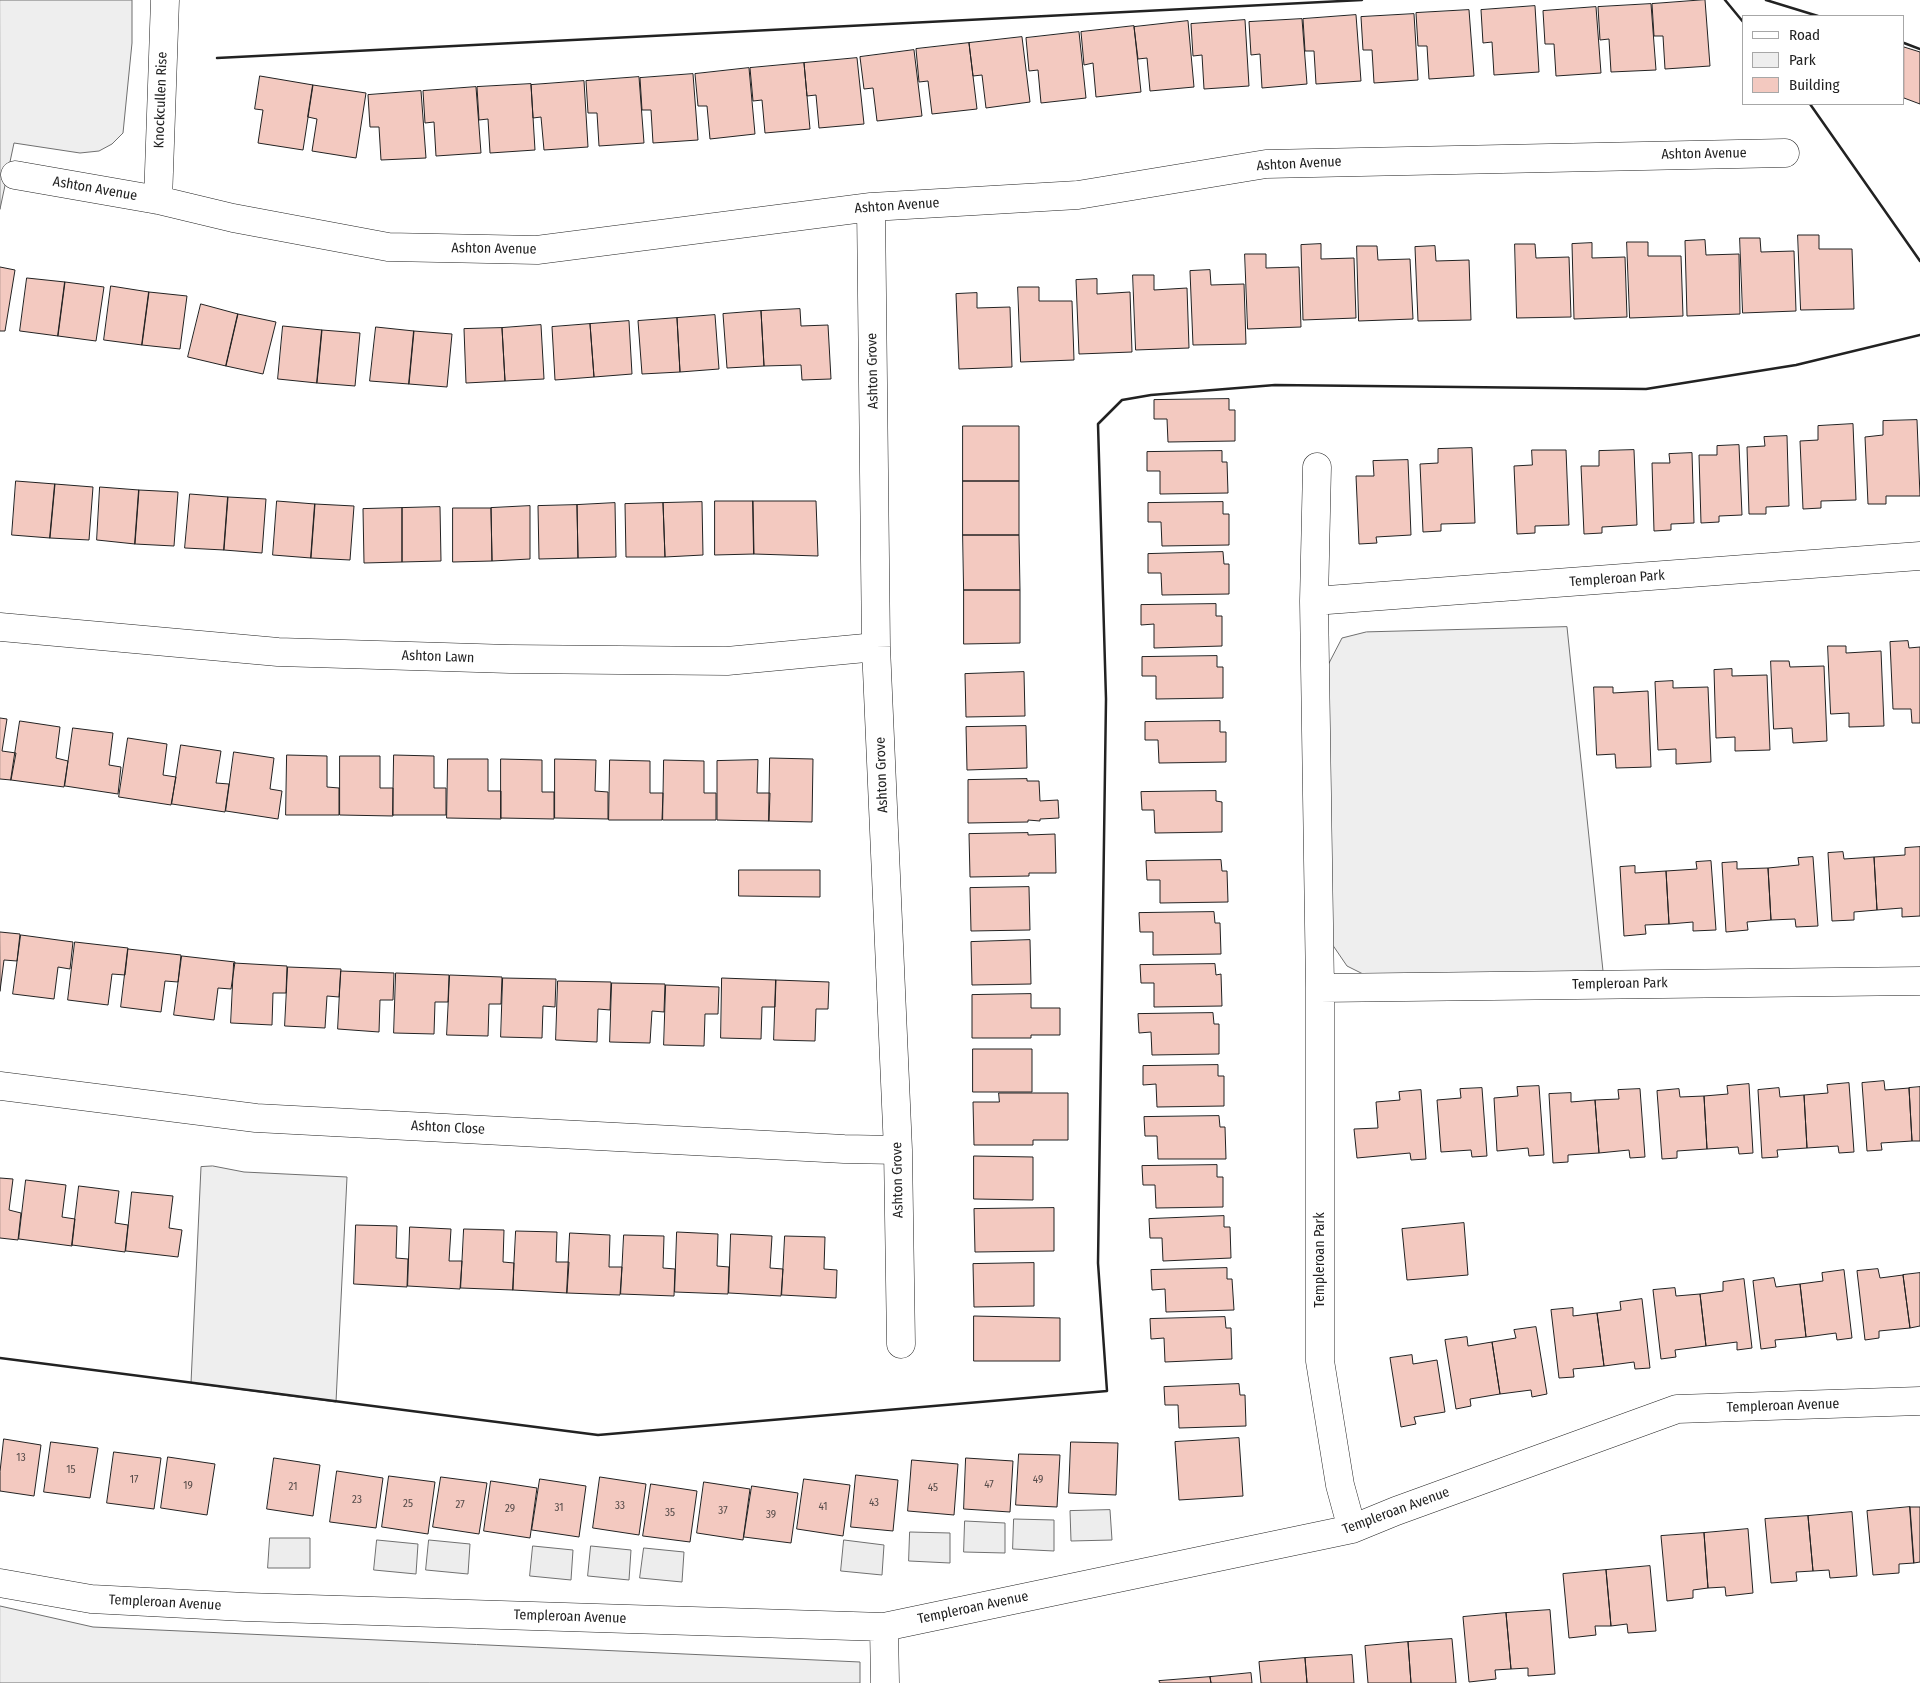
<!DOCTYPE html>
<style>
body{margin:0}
#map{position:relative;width:1920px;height:1683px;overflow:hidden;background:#fff;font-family:"Fira Sans Condensed",sans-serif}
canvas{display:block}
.legend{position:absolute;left:1742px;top:15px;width:162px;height:90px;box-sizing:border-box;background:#fff;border:1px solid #a7a7a7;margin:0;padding:6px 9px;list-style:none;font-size:15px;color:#222}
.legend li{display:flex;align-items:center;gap:10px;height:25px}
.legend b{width:25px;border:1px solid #a7a7a7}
</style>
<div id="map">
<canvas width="1920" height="1683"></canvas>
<ul class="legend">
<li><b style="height:6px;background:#fff"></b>Road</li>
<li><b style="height:14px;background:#eee"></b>Park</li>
<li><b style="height:14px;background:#f3c9c0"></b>Building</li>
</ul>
</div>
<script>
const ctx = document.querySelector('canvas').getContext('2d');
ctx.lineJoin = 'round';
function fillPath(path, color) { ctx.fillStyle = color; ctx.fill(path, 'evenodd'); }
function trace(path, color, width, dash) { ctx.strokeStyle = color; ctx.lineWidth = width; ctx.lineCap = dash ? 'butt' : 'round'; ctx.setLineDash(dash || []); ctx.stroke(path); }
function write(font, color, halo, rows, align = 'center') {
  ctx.font = font + ' "Fira Sans Condensed",sans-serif'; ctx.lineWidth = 4; ctx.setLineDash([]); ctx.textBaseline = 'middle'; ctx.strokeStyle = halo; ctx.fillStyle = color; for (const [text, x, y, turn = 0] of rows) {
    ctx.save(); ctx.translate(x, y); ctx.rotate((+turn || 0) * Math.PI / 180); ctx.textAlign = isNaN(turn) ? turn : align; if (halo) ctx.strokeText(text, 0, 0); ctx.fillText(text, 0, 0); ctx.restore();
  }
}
const green = new Path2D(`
 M0,0H132V43L123,133L112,144L99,151L80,153L14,143L0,209Z
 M1567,627L1603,971L1369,977L1347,966L1332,944L1328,665L1342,638L1366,632Z
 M213,1166L244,1172L347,1177L336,1402L191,1383L201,1167Z
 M0,1606L93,1627L860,1662V1683H0Z`);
fillPath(green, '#eee');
trace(green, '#6f6f6f', 1);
const parking = new Path2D(`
 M1110,1510L1112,1540L1071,1541L1070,1511Z
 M1014,1519L1054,1520V1551L1013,1549Z
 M965,1521L1005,1523V1553L964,1552Z
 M910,1532L950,1533V1563L909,1561Z
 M270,1538H310V1568H268Z
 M377,1540L418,1544L416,1574L374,1570Z
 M429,1540L470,1544L468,1574L426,1570Z
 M844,1540L884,1545L882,1575L841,1571Z
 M533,1546L573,1550L571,1580L530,1576Z
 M591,1546L631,1550L629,1580L588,1576Z
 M644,1548L684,1552L682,1582L640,1578Z`);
fillPath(parking, '#ededed');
trace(parking, '#6f6f6f', 1);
const building = new Path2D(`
 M1705,0L1710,66L1665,69L1663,36H1654L1652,4Z
 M1651,4L1656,70L1611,72L1609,39L1600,40L1598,7Z
 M1535,6L1539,72L1494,75L1492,42L1483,43L1481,10Z
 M1596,7L1601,73L1556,76L1554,44H1545L1543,11Z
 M1469,10L1474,76L1429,79L1427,46H1418L1416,13Z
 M1414,14L1418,80L1374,83L1372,50H1363L1361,17Z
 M1356,15L1361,81L1316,84L1314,51H1305L1303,19Z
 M1302,19L1307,84L1262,88L1260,54L1251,55L1249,22Z
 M1245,20L1249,86L1204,89L1202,55L1193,56L1191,24Z
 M1188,21L1194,87L1150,91L1147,58L1138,59L1134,27Z
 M1134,26L1141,92L1096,97L1093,63L1084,65L1081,32Z
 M1079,32L1086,98L1041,103L1038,70L1029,71L1026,38Z
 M1022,37L1030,102L986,108L982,75L973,76L969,43Z
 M969,43L977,109L932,114L928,81L919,82L916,49Z
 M1904,47L1920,52V104L1904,98Z
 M914,50L922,116L877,121L873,88L864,89L860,57Z
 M857,58L864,124L819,128L816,95L807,96L804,63Z
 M804,63L810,129L765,133L762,100L753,101L750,68Z
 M749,68L755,134L710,139L707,106H698L695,74Z
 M693,74L698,140L653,143L651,110H642L640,78Z
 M260,76L313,85L303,150L258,143L263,110L255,109Z
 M639,77L644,143L599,146L597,113H588L586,81Z
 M584,81L588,147L544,150L541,117L533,118L531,85Z
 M531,84L535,150L490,153L488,119L479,120L477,87Z
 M313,85L366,93L356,158L312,151L317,119L308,117Z
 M476,87L481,153L436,156L434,122L425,123L423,91Z
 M421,91L426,158L381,160L379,127H370L368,95Z
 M1798,235H1819V249H1852L1854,309L1801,310Z
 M1740,238H1760L1761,252L1794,251L1796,311L1743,313Z
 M1705,240L1706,255L1739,254L1740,314L1687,316L1685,241Z
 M1627,242H1648V256H1681L1683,316L1630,318Z
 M1592,243V258L1625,257L1627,317L1574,319L1572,244Z
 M1321,244V259L1354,258L1356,318L1303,320L1301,245Z
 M1515,244H1535L1536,258L1569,257L1571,317L1517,318Z
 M1357,246H1377L1378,260L1410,259L1413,319L1359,321Z
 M1435,246L1436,261L1469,260L1471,320L1418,321L1415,247Z
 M1245,254H1266V268L1299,267L1301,327L1248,329Z
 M0,267L15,270L5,331H0Z
 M1210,270L1211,285L1244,284L1246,344L1193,345L1190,271Z
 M1133,275H1154V290L1187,288L1189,348L1136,350Z
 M27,278L65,282L58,336L20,331Z
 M1097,279V294L1130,292L1132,352L1079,354L1076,280Z
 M65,282L104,287L96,341L58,336Z
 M111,286L149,292L142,345L104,340Z
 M1018,287H1039V301H1072L1074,360L1021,362Z
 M149,292L187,296L180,349L142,345Z
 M977,293V308L1010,307L1012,367L959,369L956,294Z
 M201,304L238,314L226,366L188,357Z
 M800,309L801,326L828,325L831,379L802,380L801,365L764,366L761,311Z
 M761,311L764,366L727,368L723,314Z
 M238,314L276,322L263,374L226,366Z
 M715,315L719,369L680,372L677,318Z
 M677,318L680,372L642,374L638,321Z
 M629,321L632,374L594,377L590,324Z
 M590,324L594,377L555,380L552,327Z
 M541,325L544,379L505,381L502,328Z
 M283,326L322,330L317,383L278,379Z
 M376,327L414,331L409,384L370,381Z
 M502,328L505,381L466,383L464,329Z
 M322,330L360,333L355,386L317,383Z
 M414,331L452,334L447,387L409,384Z
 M1229,399V410H1235V441L1168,442L1167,419H1154V400Z
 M1917,420L1920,496H1886V504H1868L1865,437L1883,435V421Z
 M1853,424L1856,500L1821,501V508L1803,509L1800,441L1818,440V426Z
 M963,426H1019V481H963Z
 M1787,436L1789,506L1766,507V514H1749L1747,447L1765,446L1764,437Z
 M1739,445L1742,515L1719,516V522L1701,523L1699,455H1717V446Z
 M1472,448L1475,523L1441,524V531L1423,532L1420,464L1438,463V449Z
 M1532,450H1566L1569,525L1535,526V533L1517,534L1514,466L1532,465Z
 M1634,450L1637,525L1602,527V533L1584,534L1581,466H1599V451Z
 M1222,451V462H1227L1228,493L1160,494V471H1147V452Z
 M1692,453L1694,523L1671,524V530L1654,531L1652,463H1670L1669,454Z
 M1408,460L1411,535L1376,537L1377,543L1359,544L1356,476H1374L1373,461Z
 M16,481L55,484L50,538L12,535Z
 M963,481H1019V535H963Z
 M55,484L93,487L89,540L50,538Z
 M100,487L139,490L135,544L97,540Z
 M139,490L178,492L174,546L135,544Z
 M190,494L228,497L224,550L185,548Z
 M228,497L266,499L262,553L224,550Z
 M277,501L315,504L311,558L273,555Z
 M715,501H753L754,554L715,555Z
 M753,501H816L818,556L754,554Z
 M702,502L703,555L665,557L663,503Z
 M1223,502V514H1229V545L1162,546L1161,522H1148V503Z
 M615,503L616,557L578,558L577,505Z
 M663,503L665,557H626L625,504Z
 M315,504L354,506L350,560L311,558Z
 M577,505L578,558L539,559L538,506Z
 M530,506V559L492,561L491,508Z
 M440,507L441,561L402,562V508Z
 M402,508V562L364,563L363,509Z
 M453,508H491L492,561L453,562Z
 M963,535H1019L1020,590H964Z
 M1223,552L1224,564H1229V594L1162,595L1161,573H1148V554Z
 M964,590H1020V643L964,644Z
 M1216,604V616H1222V646L1154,648V624L1141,625V605Z
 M1908,641L1909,648L1920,647V723H1912L1911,709H1893L1890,642Z
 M1828,646H1846V653L1881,651L1884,726L1849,727V713L1831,714Z
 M1217,656V667H1223V698L1156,699V676H1142V657Z
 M1771,661H1789L1790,667L1824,666L1827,741L1793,743L1792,728L1774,729Z
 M1732,669V676L1767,675L1770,750L1735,751V737L1716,738L1714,670Z
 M1024,672L1025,716L966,717L965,674Z
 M1673,681V688L1708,687L1711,762L1676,764V749L1658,750L1655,682Z
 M1594,687H1613V693L1648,691L1651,767L1616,768L1615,754L1597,755Z
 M0,718L7,719L2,751L16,753L11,780L0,779Z
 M20,721L60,727L56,758L68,761L64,787L11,780Z
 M1220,721V732H1226V762L1159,763L1158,740H1145V722Z
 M1026,726L1027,768L967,770L966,727Z
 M73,728L113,733L109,765L121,767L118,794L65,786Z
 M128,738L167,744L163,775L176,777L171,805L119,797Z
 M181,745L221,751L216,783L229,784L225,812L172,804Z
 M234,752L274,758L270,789L282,791L278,819L226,811Z
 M287,755L327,756V787L339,788V815H286Z
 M394,755L434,756V788H446V815H393Z
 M340,756H380V788H393V816L340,815Z
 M770,758L813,759L812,822L769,821Z
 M448,759H488V791H501V819L447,818Z
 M501,759L542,760V792H554V819L501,818Z
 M555,759L596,760L595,791L608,792V819L555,818Z
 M610,760L650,761V793H663L662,820H609Z
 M664,760L704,761V793H716V820H663Z
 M758,760L757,793H770L769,821L717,820V761Z
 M1027,779V781H1039L1040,801L1058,800L1059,818L1040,819V821L1028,820V822L968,823V780Z
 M1216,791V801L1222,802V832L1155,833L1154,810H1142L1141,792Z
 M1028,833V835L1055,834L1056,873H1029V876L970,877L969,834Z
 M1920,847V916L1902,917V908L1877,910L1874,857L1905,855V848Z
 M1843,852L1844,859L1874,857L1877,910L1854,912V920L1832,921L1828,853Z
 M1813,857L1818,926L1796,927L1795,919L1771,920L1768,868L1799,865L1798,858Z
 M1221,860L1222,871H1227L1228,902L1160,903V880H1147L1146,861Z
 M1711,861L1716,930L1693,931V922L1669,924L1666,871L1697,869L1696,862Z
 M1737,862V869L1768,868L1771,920L1747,922L1748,930L1726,932L1722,863Z
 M1635,866V873L1666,871L1669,924L1645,925L1646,934L1624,936L1620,867Z
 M739,870H820V897L739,896Z
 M1029,887L1030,930L971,931L970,888Z
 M1214,912L1215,923H1220L1221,954L1153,955V932H1140L1139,913Z
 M0,932L20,934L17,961L4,960L0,991Z
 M21,935L73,942L70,969L58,967L54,999L13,994Z
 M1030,940L1031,984L972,985L971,942Z
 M75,942L128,948L125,975L112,974L108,1005L68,1000Z
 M128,949L181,955L178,982L165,981L161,1012L121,1007Z
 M182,956L235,962L231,989L218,988L214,1020L174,1015Z
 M234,963L287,966L286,993H273L272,1025L231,1023Z
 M1215,964L1216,975L1221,974L1222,1006L1154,1007V983H1141L1140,965Z
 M288,967L341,969L339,997L327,996L325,1028L285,1026Z
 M341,971L394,973L393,1000H380L379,1032L338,1029Z
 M396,973L449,975L448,1002H435L434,1034L394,1033Z
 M450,975L502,977L501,1004H489L488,1036L447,1035Z
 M503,978L556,979L555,1007L543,1006L542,1038L501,1037Z
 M722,978L776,980L775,1007H762L761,1039L721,1038Z
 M776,980L829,982L828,1009H816L815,1041L774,1040Z
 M558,981L611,982L610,1010L598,1009L597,1042L556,1040Z
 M612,983L665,984L664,1012L652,1011L650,1043L610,1042Z
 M666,985L719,987L718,1014H705L704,1046L664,1045Z
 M1031,994V1008H1060V1035H1031V1038H972V995Z
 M1213,1013L1214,1024H1219V1054L1152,1055L1151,1032L1139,1033L1138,1014Z
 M973,1049H1032V1092H973Z
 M1218,1065V1076H1224V1106L1157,1107L1156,1084L1143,1085V1066Z
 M1884,1081L1885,1090L1909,1088L1912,1141L1881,1143L1882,1150L1867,1151L1862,1083Z
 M1849,1083L1854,1152L1839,1153L1838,1146L1807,1148L1804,1095L1828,1093L1827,1085Z
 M1749,1084L1753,1153L1739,1154L1738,1147L1707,1149L1704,1096L1728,1094L1727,1086Z
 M1539,1086L1544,1155L1529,1156L1528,1148L1497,1151L1494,1098L1518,1096L1517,1087Z
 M1920,1087V1141H1912L1909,1088Z
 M1482,1088L1487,1156L1472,1157L1471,1150L1441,1152L1437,1100L1461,1098L1460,1089Z
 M1779,1088L1780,1097L1804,1095L1807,1148L1777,1150L1778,1157L1762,1158L1758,1090Z
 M1640,1089L1645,1157L1630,1158L1629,1150L1599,1153L1595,1100L1619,1099L1618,1090Z
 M1679,1089L1680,1097L1704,1096L1707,1149L1677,1151V1158L1662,1159L1657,1091Z
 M1421,1090L1426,1159L1411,1160L1410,1153L1357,1158L1354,1129L1378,1128L1376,1102L1400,1100L1399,1092Z
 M999,1093H1068V1140H1033V1145H974L973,1102H999Z
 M1571,1093V1102L1595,1100L1599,1153L1568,1155V1162L1553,1163L1549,1094Z
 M1219,1116L1220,1127H1225L1226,1159H1158L1157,1136H1145L1144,1117Z
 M974,1156L1033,1157V1200L974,1199Z
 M1217,1165V1177H1223V1207L1156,1208L1155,1185H1143L1142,1166Z
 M0,1178L13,1179L9,1210L21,1213L18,1240L0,1238Z
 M26,1180L66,1185L62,1217L75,1219L72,1246L19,1239Z
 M79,1186L119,1191L115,1223L128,1225L125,1252L72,1245Z
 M132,1192L173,1196L169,1228L182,1230L178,1257L126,1251Z
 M1054,1208V1251L975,1252L974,1209Z
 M1224,1216V1227H1230L1231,1258L1163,1261L1162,1238H1150L1149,1219Z
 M1464,1223L1468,1275L1407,1280L1402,1229Z
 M356,1225L397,1226L396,1258L408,1259L407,1287L354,1284Z
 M410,1227L451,1229L449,1261H462L460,1289L408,1286Z
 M464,1229L504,1230L503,1262L514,1263L513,1290L461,1288Z
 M516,1231L557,1232L556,1262H569L567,1293L513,1290Z
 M677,1232L718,1234L717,1266L729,1267L728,1294L675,1292Z
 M570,1233L610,1235L609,1267H622L620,1295L567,1293Z
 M731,1234L772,1236L770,1268L783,1269L781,1296L729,1293Z
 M624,1235L664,1236L663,1268L675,1269L674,1296L621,1294Z
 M785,1236L825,1237L824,1269L837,1270L836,1298L782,1295Z
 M1034,1263V1306L974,1307L973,1264Z
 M1227,1268V1279H1232L1234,1310L1166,1312L1165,1289L1152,1290L1151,1270Z
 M1878,1269L1880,1278L1903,1275L1910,1328L1879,1331V1338L1865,1340L1857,1271Z
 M1844,1270L1852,1338L1837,1340L1836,1333L1806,1337L1800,1284L1823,1281L1822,1273Z
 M1920,1273V1326L1910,1328L1903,1275Z
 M1774,1278L1776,1287L1800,1284L1806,1337L1775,1340L1776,1347L1761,1349L1753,1281Z
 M1744,1279L1752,1348L1737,1350V1342L1706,1346L1700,1294L1723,1291V1282Z
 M1675,1288L1676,1296L1700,1294L1706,1346L1675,1350L1676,1357L1661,1359L1653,1290Z
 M1642,1299L1650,1368L1635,1369L1634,1362L1604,1366L1597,1313L1621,1310L1620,1302Z
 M1573,1308V1316L1597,1313L1604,1366L1573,1369L1574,1377L1559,1378L1551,1310Z
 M974,1316L1060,1318V1361H974Z
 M1225,1317L1226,1328H1231L1232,1359L1165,1362L1164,1338L1151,1339L1150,1319Z
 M1536,1327L1547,1394L1532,1397L1531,1390L1500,1394L1492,1342L1516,1338L1514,1330Z
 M1467,1337L1468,1346L1492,1342L1500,1394L1470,1399L1471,1406L1456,1409L1445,1340Z
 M1412,1355L1413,1364L1437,1360L1445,1412L1414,1417L1416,1424L1401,1427L1390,1358Z
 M1239,1384L1240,1395H1245L1246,1426L1179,1428L1178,1405H1165L1164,1387Z
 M1239,1438L1243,1496L1179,1500L1175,1442Z
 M4,1439L41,1445L34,1496L0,1491V1472Z
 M51,1442L98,1448L90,1498L44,1492Z
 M1071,1442L1118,1443L1116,1495L1069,1493Z
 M114,1452L161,1458L154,1509L107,1503Z
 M1019,1454L1060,1455L1057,1507L1016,1505Z
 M168,1457L215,1464L207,1515L161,1508Z
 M274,1458L320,1465L313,1516L267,1509Z
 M966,1458L1013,1461L1010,1512L964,1509Z
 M912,1460L958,1464L954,1515L908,1511Z
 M337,1471L383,1478L376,1528L330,1522Z
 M856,1475L898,1480L893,1531L851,1527Z
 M389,1476L435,1482L428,1534L382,1527Z
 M441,1477L487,1483L479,1534L433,1527Z
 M600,1477L646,1484L639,1535L593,1528Z
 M540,1479L586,1486L579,1537L532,1530Z
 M804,1479L850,1485L843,1536L797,1529Z
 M491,1481L537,1488L530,1538L484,1531Z
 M704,1482L750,1489L743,1540L697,1533Z
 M651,1484L697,1491L690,1542L643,1536Z
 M752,1486L798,1493L791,1543L744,1537Z
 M1910,1507L1914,1563L1899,1564V1573L1873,1575L1867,1511Z
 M1910,1507H1920V1562L1914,1563Z
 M1852,1512L1857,1576L1830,1578L1829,1570L1813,1571L1808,1516Z
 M1808,1516L1813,1571L1796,1572L1797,1581L1771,1583L1765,1519Z
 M1748,1529L1753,1593L1726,1596L1725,1587L1708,1588L1704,1533Z
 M1704,1533L1708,1588L1693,1590V1598L1667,1601L1661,1536Z
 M1650,1566L1656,1631L1628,1633L1627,1624L1611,1626L1606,1570Z
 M1606,1570L1611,1626H1595L1596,1635L1569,1638L1563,1574Z
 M1550,1610L1555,1674L1528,1676V1668L1511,1669L1506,1613Z
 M1506,1613L1511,1669L1495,1670L1496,1679L1469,1682L1463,1617Z
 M1452,1639L1456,1683H1411L1408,1642Z
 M1408,1642L1411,1683H1368L1365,1646Z
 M1352,1655L1354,1683H1307L1305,1658Z
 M1305,1658L1307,1683H1261L1259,1662Z
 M1251,1673L1252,1683H1211L1210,1677Z
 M1210,1677L1211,1683H1160L1159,1681Z`);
fillPath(building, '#f3c9c0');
trace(building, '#222', 1);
const minor = new Path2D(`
 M15,175L158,200L233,218L388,247L537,250L871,207L1078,195L1266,164L1785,153
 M158,200L165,0
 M871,207L876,647L898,1150L901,1344
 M1317,467L1314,601L1320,988V1361L1340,1485L1352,1529
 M1314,601L1920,556
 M0,627L278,652L510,659L727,661L876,647
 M1320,988L1920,981
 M0,1086L256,1118L844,1149L898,1150
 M0,1583L91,1599L245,1607L884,1627L1352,1529L1396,1511L1677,1409L1920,1401
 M884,1627L885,1683`);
trace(minor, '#222', 29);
trace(minor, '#fff', 28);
trace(new Path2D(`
 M1725,0L1744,23
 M1766,0L1818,16
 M1904,43L1920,49
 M217,58L1362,0
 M1810,104L1920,261
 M0,1358L598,1435L1107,1391L1098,1263L1106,699L1098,424L1122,400L1151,395L1275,385L1646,389L1796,365L1920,335`), '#222', 2.5);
write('11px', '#564c4a', null, [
 ["13",21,1458],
 ["15",71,1470],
 ["17",134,1480],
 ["49",1038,1480],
 ["47",989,1485],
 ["19",188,1486],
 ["21",293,1487],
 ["45",933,1488],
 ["23",357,1500],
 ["43",874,1503],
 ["25",408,1504],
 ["27",460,1505],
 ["33",620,1506],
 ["41",823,1507],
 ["31",559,1508],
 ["29",510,1509],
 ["37",723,1511],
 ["35",670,1513],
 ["39",771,1515]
]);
write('14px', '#222', '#fff', [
 ["Knockcullen Rise",161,100,-88],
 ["Ashton Avenue",1704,154,-1],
 ["Ashton Avenue",1299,164,-3],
 ["Ashton Avenue",95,189,10],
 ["Ashton Avenue",897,206,-4],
 ["Ashton Avenue",494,249,1],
 ["Ashton Grove",873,371,-91],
 ["Templeroan Park",1617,579,-4],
 ["Ashton Lawn",438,657,2],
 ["Ashton Grove",882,775,-92],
 ["Templeroan Park",1620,984,-1],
 ["Ashton Close",448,1128,3],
 ["Ashton Grove",898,1180,-91],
 ["Templeroan Park",1320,1260,-90],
 ["Templeroan Avenue",1783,1406,-2],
 ["Templeroan Avenue",1396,1511,-20],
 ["Templeroan Avenue",165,1603,3],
 ["Templeroan Avenue",973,1608,-12],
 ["Templeroan Avenue",570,1617,2]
]);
</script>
